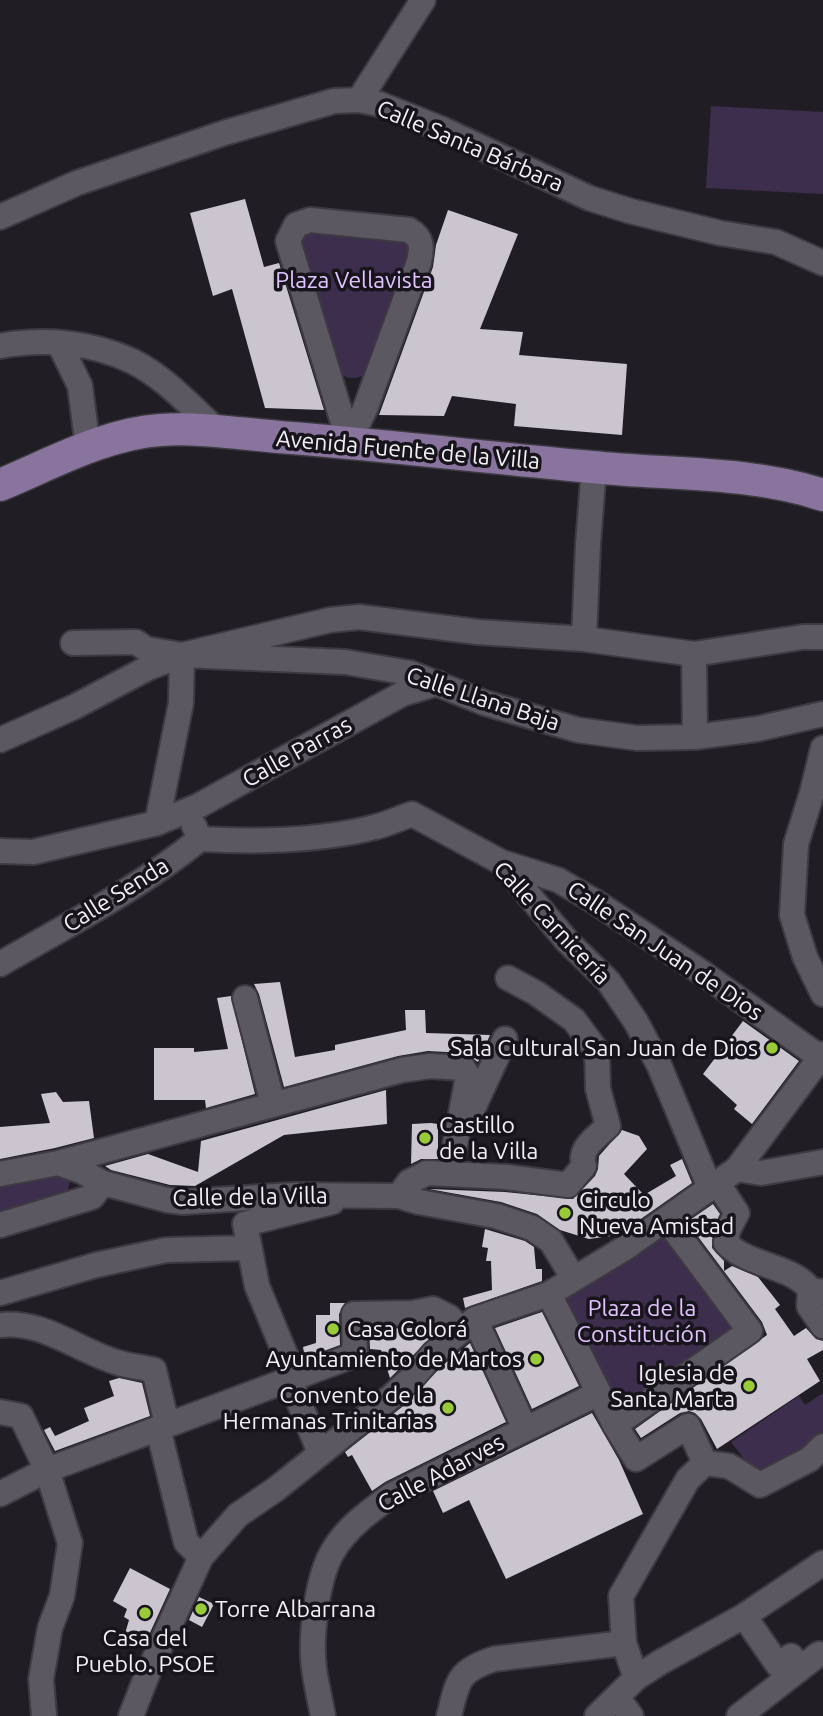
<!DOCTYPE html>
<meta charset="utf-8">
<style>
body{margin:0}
canvas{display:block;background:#211d25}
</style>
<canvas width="823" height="1716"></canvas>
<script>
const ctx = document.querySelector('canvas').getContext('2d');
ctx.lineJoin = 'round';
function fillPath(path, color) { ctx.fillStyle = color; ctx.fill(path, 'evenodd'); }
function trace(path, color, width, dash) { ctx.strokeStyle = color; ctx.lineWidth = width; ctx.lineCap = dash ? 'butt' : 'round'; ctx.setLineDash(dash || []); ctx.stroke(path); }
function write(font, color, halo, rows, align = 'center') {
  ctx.font = font + ' Ubuntu,sans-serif'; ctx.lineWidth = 7; ctx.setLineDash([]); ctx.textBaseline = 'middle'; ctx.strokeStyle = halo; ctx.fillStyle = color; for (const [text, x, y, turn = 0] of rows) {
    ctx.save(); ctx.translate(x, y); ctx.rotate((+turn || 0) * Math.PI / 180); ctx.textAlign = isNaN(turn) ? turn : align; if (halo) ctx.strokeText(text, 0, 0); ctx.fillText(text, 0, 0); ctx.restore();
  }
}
fillPath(new Path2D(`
 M711,106L823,112V194L706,188Z
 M310,230L400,240L409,245L411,255L365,375C353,380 347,379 336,371L299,240Z
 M52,1172L70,1181L68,1189L62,1196L0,1213V1186Z
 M667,1220L750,1331L615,1425L549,1294Z
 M823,1393V1438L759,1478L731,1442L799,1396L805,1405Z`), '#3e2e4e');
fillPath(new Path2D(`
 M245,199L264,267L279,263L324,410L265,408L232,289L213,296L190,213Z
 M448,210L518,234L480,329L523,332L519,355L627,364L622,435L514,426L516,404L452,396L444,416L379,415L433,267L436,245Z
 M280,982L295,1057L335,1050V1045L406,1030L405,1010H425L426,1033L490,1035L478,1062L465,1053L428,1051L398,1056L284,1087L259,994L254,984Z
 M231,996L255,1094L206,1108L205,1100H154V1048H194V1052L228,1049L217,998Z
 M743,1021L799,1061L752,1124L734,1109L737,1105L703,1074Z
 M386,1090L387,1124L284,1135L195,1186L170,1185L111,1170L105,1166L148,1154L198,1172L201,1141Z
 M56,1092L63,1102L89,1101L94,1138L55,1148L0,1159V1127L50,1123L41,1094Z
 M431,1123L438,1124V1159H421L411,1164L412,1124Z
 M622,1130L639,1136L647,1149L624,1174L644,1195L676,1176L670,1165L682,1159L692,1183L618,1235L589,1239L560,1230L537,1214L501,1202L429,1189L505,1192L573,1199L595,1176L598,1169L599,1156Z
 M713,1204L720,1214L713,1228L712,1248L724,1261V1271L732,1266L758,1277L780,1305L775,1309L794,1336L806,1328L816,1339L823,1341V1350L807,1359L820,1381L717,1449L701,1419L695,1413L689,1411L680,1413L641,1438L635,1429L767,1335L762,1322L687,1222Z
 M485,1229L525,1241L534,1247L536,1269H542V1281L465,1308L463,1298L492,1290L491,1261H486L488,1248L482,1247Z
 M330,1303H345L339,1314L340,1345L305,1358L303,1347L316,1343V1315H330Z
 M542,1312L579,1386L532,1409L495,1328Z
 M431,1325L440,1329L390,1378L381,1350L370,1349L369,1329L413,1328Z
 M470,1343L506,1422L385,1482L372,1491L352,1455L348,1457L345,1452L402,1407L444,1364Z
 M119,1378L142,1383L150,1416L55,1451L44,1430L50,1427L55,1436L89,1421L84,1408L114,1396L109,1381Z
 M592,1413L619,1460L643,1514L506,1579L469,1500L443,1513L433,1491Z
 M130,1568L170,1589L143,1648L124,1637L129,1620L124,1617L127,1609L113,1601Z
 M199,1597L214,1604L202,1627L189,1620Z`), '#cac5cf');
const minor = new Path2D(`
 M359,100L423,0
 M0,217L77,183L224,133L334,101L359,100L379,104L444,130L589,198L630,211L720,233L776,242L823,263
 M310,220L409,230C423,238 422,248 419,262L365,409L349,442L288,241L296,225Z
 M59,343L80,386L88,448
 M0,346C44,338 91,342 132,361C165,377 193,409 220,433
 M584,639L588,544L594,467
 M73,643L136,642L146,649L182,655L330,620L359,617L478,632L584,639L694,654L803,637H823
 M694,654L695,737
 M0,740L74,707L148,668L182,655L345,662L410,673L485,703L578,730L637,738L695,737L757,729L823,714
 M823,748L812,793L796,844L792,915L805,957L823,994
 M157,823L181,703L182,655
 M200,839C255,842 321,841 375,827C388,824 400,818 412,814L501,862L567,941L609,982L636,1022L659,1065L710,1188
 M0,851L33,852L157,823L198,806L402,694L438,683
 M501,862L558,880L594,901L704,974L821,1058
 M0,964C68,925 139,888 200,839L194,826
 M245,998L273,1104
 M470,1115L505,1039
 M58,1163L402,1070L430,1066L463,1068L468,1076L454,1151
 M737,1169L761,1173L823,1162
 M0,1174L58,1163L81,1171L103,1183L167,1200L183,1202L293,1195L399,1196L419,1202L496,1216L532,1228L551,1241L574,1279
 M718,1184L737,1213L728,1230L726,1243C747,1266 795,1266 810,1290L823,1292
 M399,1196L409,1182L427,1173L506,1177L568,1185L584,1166C578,1148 597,1137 608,1126L598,1089L597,1051L574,1020L536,993L508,978
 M0,1225L92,1197L103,1183
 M810,1290L809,1306L823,1326
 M0,1293L96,1265L166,1250L249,1248
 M549,1294L615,1425L750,1331L667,1220
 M475,1319L525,1429
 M0,1325C43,1320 77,1350 116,1362C128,1366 141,1367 154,1370L167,1424
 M295,1378L257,1286L245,1224L332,1202
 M290,1380L320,1453
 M0,1412L21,1416L47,1470L70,1543L62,1596L50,1628L41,1679L44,1716
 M615,1425L636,1459L688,1426L705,1463L688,1479L621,1596L624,1643L636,1678
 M158,1428L186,1542L201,1557
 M705,1463L729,1466L760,1485L810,1459L823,1446
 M0,1494L47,1470L355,1355L354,1314L413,1313L433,1309L449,1317L461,1330
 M744,1616L778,1665L791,1656L800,1667
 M617,1697L631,1716
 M131,1716L147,1675L201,1557L238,1515L276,1489L392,1396L413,1377L434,1353L475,1319L549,1294L625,1248L737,1169L823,1054
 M323,1716C320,1700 316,1684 314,1668C310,1638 317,1577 333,1551C347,1527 370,1511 392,1495L599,1393
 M449,1716C458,1681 457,1671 494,1659L624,1643
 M597,1716L636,1678L659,1663L744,1616L823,1563
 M739,1716L819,1654`);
const major = new Path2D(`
 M0,485C51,464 104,434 160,430C203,427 248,435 292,438C392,446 492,458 592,467C668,475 751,471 823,495`);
trace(minor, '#3d3a41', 28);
trace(major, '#3d3a41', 35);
trace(minor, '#5c5861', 24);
trace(major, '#89749e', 32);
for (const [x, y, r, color] of [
 [772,1048,7,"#98cb37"],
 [425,1138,7,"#98cb37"],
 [565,1213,7,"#98cb37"],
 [333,1329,7,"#98cb37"],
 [536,1359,7,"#98cb37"],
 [749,1386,7,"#98cb37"],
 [448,1408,7,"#98cb37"],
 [201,1609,7,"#98cb37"],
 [145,1613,7,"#98cb37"]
]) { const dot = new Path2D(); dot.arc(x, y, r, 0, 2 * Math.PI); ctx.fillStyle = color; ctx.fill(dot); trace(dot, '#17141b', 2.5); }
write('23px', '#f2f0f5', '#17141b', [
 ["Calle Santa Bárbara",470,146,23],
 ["Avenida Fuente de la Villa",408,450,5],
 ["Calle Llana Baja",483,699,18],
 ["Calle Parras",297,752,-29],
 ["Calle Senda",116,895,-32],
 ["Calle Carnicería",552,923,47],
 ["Calle San Juan de Dios",665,951,34],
 ["Calle de la Villa",250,1197,-1],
 ["Calle Adarves",441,1473,-28]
]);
write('23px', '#e0c3ff', '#17141b', [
 ["Plaza Vellavista",354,280],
 ["Plaza de la",642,1308],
 ["Constitución",642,1334]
]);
write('23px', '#f2f0f5', '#17141b', [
 ["Sala Cultural San Juan de Dios",758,1048],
 ["Castillo",439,1125,"left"],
 ["de la Villa",439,1151,"left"],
 ["Circulo",579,1200,"left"],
 ["Nueva Amistad",579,1226,"left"],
 ["Casa Colorá",347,1329,"left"],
 ["Ayuntamiento de Martos",522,1359],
 ["Iglesia de",735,1373],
 ["Santa Marta",735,1399],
 ["Convento de la",434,1395],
 ["Hermanas Trinitarias",434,1421],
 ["Torre Albarrana",215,1609,"left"],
 ["Casa del",145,1638,"center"],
 ["Pueblo. PSOE",145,1664,"center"]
], 'right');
</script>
